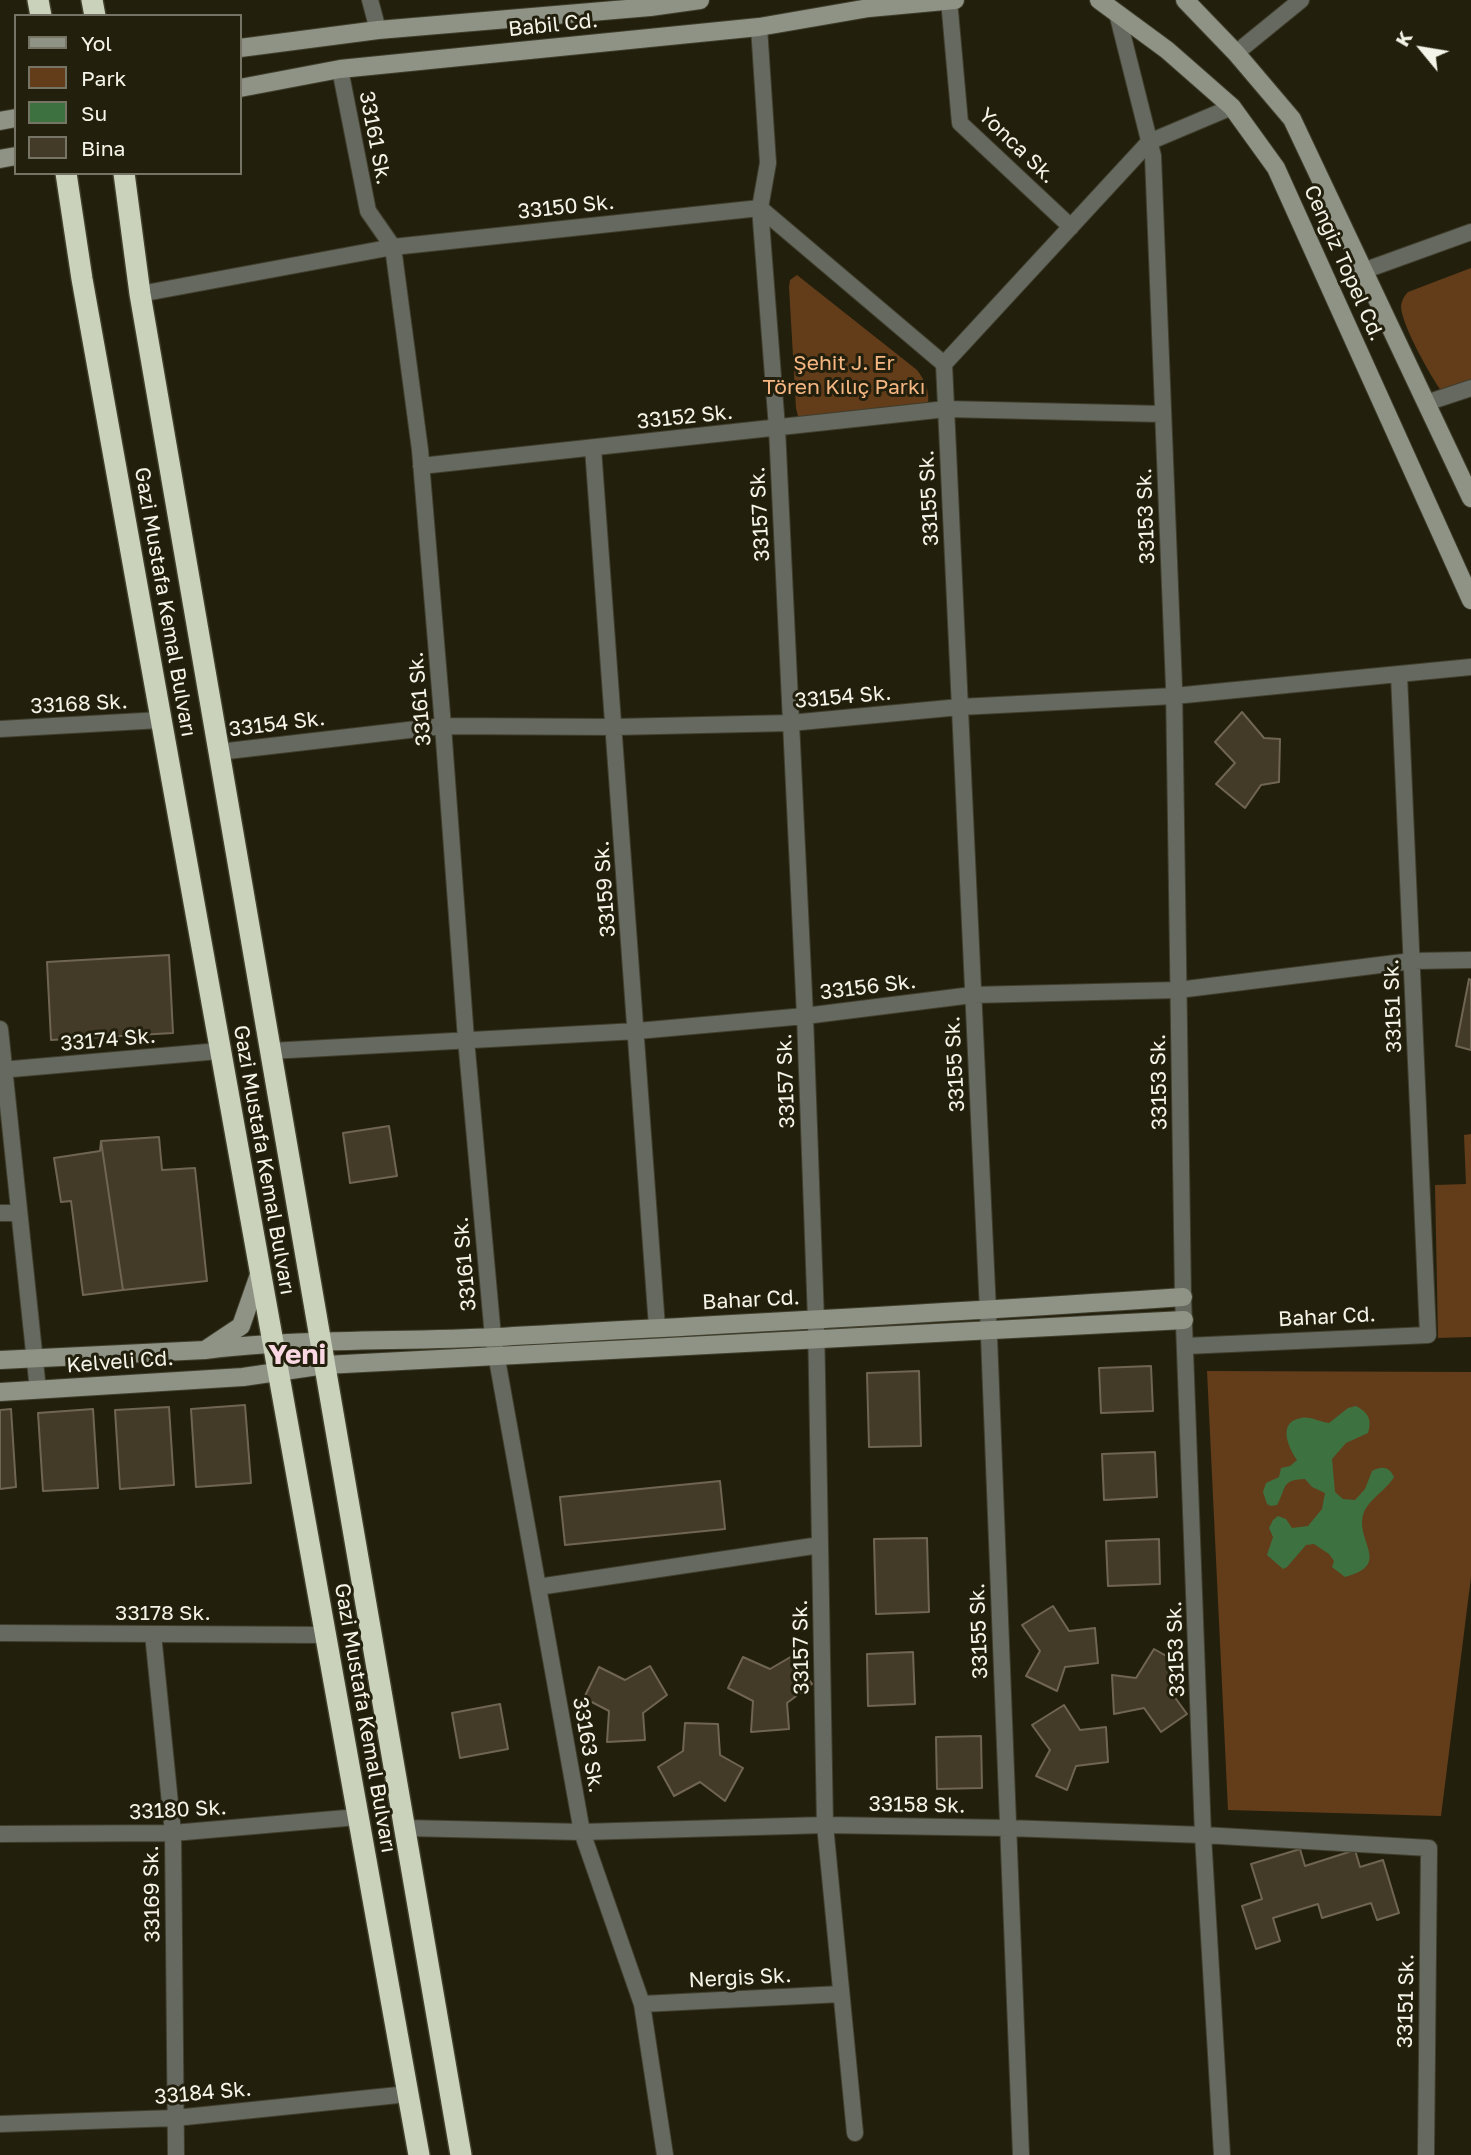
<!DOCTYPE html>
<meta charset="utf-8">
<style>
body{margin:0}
#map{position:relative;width:1471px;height:2155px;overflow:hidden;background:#22200d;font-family:"Golos Text",sans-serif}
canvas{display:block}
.legend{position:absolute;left:14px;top:14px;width:228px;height:161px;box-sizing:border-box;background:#22200d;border:2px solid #767565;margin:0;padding:9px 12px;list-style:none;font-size:21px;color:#f5f4e8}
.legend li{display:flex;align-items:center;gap:14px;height:35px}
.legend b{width:35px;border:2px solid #767565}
.north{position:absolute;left:1387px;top:14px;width:70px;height:70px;-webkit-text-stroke:5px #22200d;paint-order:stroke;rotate:300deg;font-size:19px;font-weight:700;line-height:28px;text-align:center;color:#f5f4e8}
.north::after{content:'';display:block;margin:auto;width:24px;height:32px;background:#f5f4e8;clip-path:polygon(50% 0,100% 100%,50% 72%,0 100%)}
</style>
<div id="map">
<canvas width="1471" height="2155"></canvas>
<ul class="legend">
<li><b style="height:9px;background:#8e9385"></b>Yol</li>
<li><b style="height:19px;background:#633c1a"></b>Park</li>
<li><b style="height:19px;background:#3e7140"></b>Su</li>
<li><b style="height:19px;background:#443a28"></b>Bina</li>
</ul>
<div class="north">K</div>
</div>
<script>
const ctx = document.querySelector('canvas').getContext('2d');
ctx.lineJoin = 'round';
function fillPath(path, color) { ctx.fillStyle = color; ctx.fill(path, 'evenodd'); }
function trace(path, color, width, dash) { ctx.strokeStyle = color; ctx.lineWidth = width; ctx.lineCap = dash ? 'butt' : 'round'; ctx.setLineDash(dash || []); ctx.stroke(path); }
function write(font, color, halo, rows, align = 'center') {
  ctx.font = font + ' "Golos Text",sans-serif'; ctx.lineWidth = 6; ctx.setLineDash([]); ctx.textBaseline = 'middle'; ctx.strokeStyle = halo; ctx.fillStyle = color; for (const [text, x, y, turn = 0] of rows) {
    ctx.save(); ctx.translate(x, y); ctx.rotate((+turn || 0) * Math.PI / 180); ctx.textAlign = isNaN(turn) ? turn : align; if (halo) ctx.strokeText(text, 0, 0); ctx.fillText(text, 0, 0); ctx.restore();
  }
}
fillPath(new Path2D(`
 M1471,268V392H1442C1431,377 1401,324 1401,306C1402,300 1404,296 1408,292Z
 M797,275L917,370C928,384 931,397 926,415L800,425L796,408L789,287L790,280Z
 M1471,1134V1337L1438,1338L1435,1185L1466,1184L1464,1135Z
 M1207,1371L1471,1372V1577L1441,1816L1228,1810Z`), '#633c1a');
fillPath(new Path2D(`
 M1356,1406C1369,1413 1372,1420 1368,1433L1346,1443L1332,1459L1335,1492L1343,1499L1355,1500L1365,1489L1372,1471C1382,1466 1389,1466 1394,1477C1386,1491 1368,1499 1363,1515C1356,1542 1392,1565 1345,1577L1332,1567L1334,1561L1329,1554L1314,1544L1306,1545L1287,1567L1283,1569L1267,1555L1273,1537L1269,1528L1273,1520L1278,1516L1286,1519L1292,1528L1308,1526L1322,1509L1325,1493L1312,1487L1305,1479C1280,1480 1287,1488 1277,1505L1271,1506L1267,1504L1263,1492L1266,1483L1279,1477L1281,1468L1290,1466L1297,1460C1288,1447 1277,1422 1301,1418C1311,1416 1319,1422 1329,1423L1348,1408Z`), '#3e7140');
const building = new Path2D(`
 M1242,712L1264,738L1280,739L1279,782L1261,785L1245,808L1216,784L1235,763L1215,742Z
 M169,955L173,1033L51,1040L47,962Z
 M1469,979L1471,980V1050L1456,1046Z
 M389,1126L397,1176L350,1183L343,1133Z
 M159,1137L162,1170L195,1168L207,1281L123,1290L101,1141Z
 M101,1141L123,1290L83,1295L71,1201L61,1202L54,1158L100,1151Z
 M1151,1366L1153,1411L1101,1413L1099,1368Z
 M919,1371L921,1446L869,1447L867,1373Z
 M245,1405L251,1483L196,1487L191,1409Z
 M169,1407L174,1485L120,1489L115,1410Z
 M11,1409L16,1487L0,1489V1410Z
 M93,1409L98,1488L43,1491L38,1413Z
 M1155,1452L1157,1497L1104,1500L1102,1454Z
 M720,1481L725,1529L565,1545L560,1497Z
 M927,1538L929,1612L876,1614L874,1539Z
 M1159,1539L1160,1584L1108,1586L1106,1541Z
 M1053,1606L1069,1631L1095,1628L1098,1663L1065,1667L1057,1691L1026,1676L1040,1651L1022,1625Z
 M1154,1649L1184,1666L1171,1692L1187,1714L1161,1732L1144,1708L1114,1714L1112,1675L1136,1678Z
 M913,1652L915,1704L868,1706L867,1654Z
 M794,1655L812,1684L787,1703L789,1729L751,1732L753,1701L728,1688L743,1657L770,1669Z
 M650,1666L667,1695L643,1713L645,1740L607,1742L609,1711L584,1698L599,1667L625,1680Z
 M500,1704L508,1749L460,1758L452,1713Z
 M1064,1705L1080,1730L1106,1727L1108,1762L1076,1766L1067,1790L1036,1776L1050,1750L1032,1725Z
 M685,1723L718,1724L720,1755L743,1768L725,1801L700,1782L674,1796L658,1767L683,1751Z
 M981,1736L982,1788L937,1789L936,1737Z
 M1300,1849L1305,1866L1355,1850L1360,1867L1383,1860L1399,1913L1377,1920L1371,1903L1322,1918L1318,1904L1273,1918L1280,1941L1256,1949L1242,1906L1262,1899L1251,1864Z`);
fillPath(building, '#443a28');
trace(building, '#706552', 2);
const street = new Path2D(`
 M370,0L378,30
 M949,0L960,123L1071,227
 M1117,13L1153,156L1174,687L1183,1297L1203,1835L1222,2155
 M759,27L768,163L760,208L777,428L805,1016L816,1320L825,1825L855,2133
 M1236,53L1301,0
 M340,69L368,211L393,247L420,450L443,726L466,1039L493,1337L582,1832L642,2004L665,2155
 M1363,271L1471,232
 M140,294L393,247L760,208L944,364
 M1426,403L1471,388
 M593,448L657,1327
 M421,466L946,409L1163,414
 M0,729L161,720
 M219,752L443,726L615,727L790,723L960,707L1174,696L1471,667
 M0,1029L38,1390
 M270,1051L637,1031L805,1016L972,995L1178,990L1412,961L1471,960
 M0,1070L219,1051
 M0,1213H19
 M1186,1346L1428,1335L1399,675
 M538,1587L820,1545
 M0,1633L325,1635
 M153,1634L173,1833L176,2155
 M405,1828L582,1832L825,1825L1008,1828L1203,1835L1429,1848L1426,2155
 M0,1834L173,1833L358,1817
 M642,2004L841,1994
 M0,2124L175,2118L408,2094
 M1021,2155L988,1311L944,364L1149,142L1232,107`);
const secondary = new Path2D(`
 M1099,0L1167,50L1232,107L1276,168L1471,600
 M1185,0L1236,53L1292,119L1471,498
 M240,48L378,30L650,7L700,0
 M240,88L340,69L759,27L869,8L955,0
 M0,121L16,118
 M0,159L16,156
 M205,1350C302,1338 399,1342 496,1337C725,1324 955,1313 1183,1297
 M0,1360L205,1350L241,1326L260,1272
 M0,1392L243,1377L325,1365L1184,1320`);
const highway = new Path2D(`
 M38,0L41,16
 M92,0L95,16
 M66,173L82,279L419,2155
 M124,173L140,294L461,2155`);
trace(street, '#403e2c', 18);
trace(secondary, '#403e2c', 20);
trace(highway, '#403e2c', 24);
trace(street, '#666960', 16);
trace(secondary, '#8e9385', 18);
trace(highway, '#cad2bb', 21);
write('21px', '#f5f4e8', '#22200d', [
 ["Babil Cd.",553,25,-6],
 ["33161 Sk.",375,138,79],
 ["Yonca Sk.",1017,146,44],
 ["33150 Sk.",566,207,-6],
 ["Cengiz Topel Cd.",1344,263,66],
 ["33152 Sk.",685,417,-6],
 ["33155 Sk.",929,498,-93],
 ["33157 Sk.",760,514,-93],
 ["33153 Sk.",1146,516,-92],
 ["Gazi Mustafa Kemal Bulvarı",165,602,80],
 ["33154 Sk.",843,697,-5],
 ["33161 Sk.",420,699,-95],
 ["33168 Sk.",79,704,-3],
 ["33154 Sk.",277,724,-7],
 ["33159 Sk.",605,889,-94],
 ["33156 Sk.",868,987,-7],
 ["33151 Sk.",1393,1006,-92],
 ["33174 Sk.",108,1040,-5],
 ["33155 Sk.",955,1064,-93],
 ["33157 Sk.",786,1081,-92],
 ["33153 Sk.",1159,1082,-91],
 ["Gazi Mustafa Kemal Bulvarı",264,1160,80],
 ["33161 Sk.",465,1264,-95],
 ["Bahar Cd.",751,1300,-3],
 ["Bahar Cd.",1327,1317,-3],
 ["Kelveli Cd.",120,1362,-4],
 ["33178 Sk.",163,1613],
 ["33155 Sk.",979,1631,-92],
 ["33157 Sk.",801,1647,-91],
 ["33153 Sk.",1176,1649,-92],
 ["Gazi Mustafa Kemal Bulvarı",365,1718,80],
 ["33163 Sk.",588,1745,80],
 ["33158 Sk.",917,1805,1],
 ["33180 Sk.",178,1810,-3],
 ["33169 Sk.",152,1894,-91],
 ["Nergis Sk.",740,1978,-3],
 ["33151 Sk.",1406,2001,-89],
 ["33184 Sk.",203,2093,-5]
]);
write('21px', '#f6b783', '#22200d', [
 ["Şehit J. Er",844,363],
 ["Tören Kılıç Parkı",844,387]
]);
write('bold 28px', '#fad8e3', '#22200d', [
 ["Yeni",297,1355]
]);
</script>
